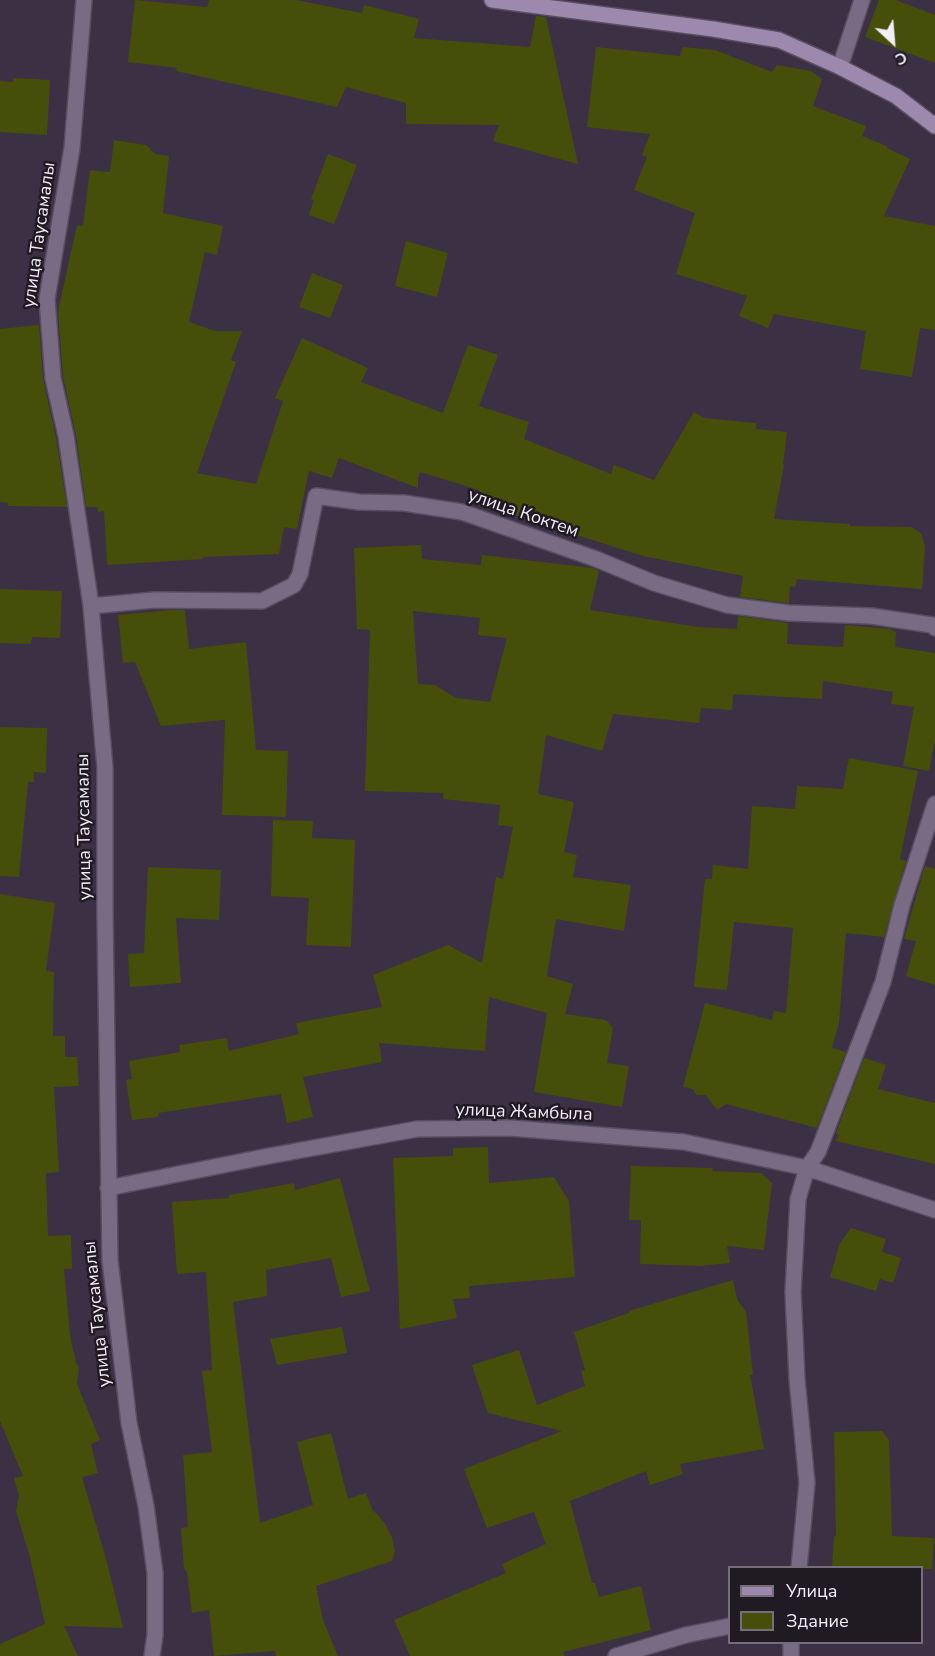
<!DOCTYPE html>
<meta charset="utf-8">
<style>
body{margin:0}
#map{position:relative;width:935px;height:1656px;overflow:hidden;background:#3b3044;font-family:"Nunito Sans",sans-serif}
canvas{display:block}
.legend{position:absolute;left:728px;top:1566px;width:195px;height:78px;box-sizing:border-box;background:#201a23;border:2px solid #746e79;margin:0;padding:8px 10px;list-style:none;font-size:18px;color:#f3ecf9}
.legend li{display:flex;align-items:center;gap:12px;height:30px}
.legend b{width:30px;border:2px solid #746e79}
.north{position:absolute;left:863px;top:12px;width:60px;height:60px;-webkit-text-stroke:4px #201a23;paint-order:stroke;rotate:154deg;font-size:16px;font-weight:700;line-height:24px;text-align:center;color:#f3ecf9}
.north::after{content:'';display:block;margin:auto;width:21px;height:27px;background:#f3ecf9;clip-path:polygon(50% 0,100% 100%,50% 72%,0 100%)}
</style>
<div id="map">
<canvas width="935" height="1656"></canvas>
<ul class="legend">
<li><b style="height:8px;background:#9e89ae"></b>Улица</li>
<li><b style="height:16px;background:#464f0a"></b>Здание</li>
</ul>
<div class="north">С</div>
</div>
<script>
const ctx = document.querySelector('canvas').getContext('2d');
ctx.lineJoin = 'round';
function fillPath(path, color) { ctx.fillStyle = color; ctx.fill(path, 'evenodd'); }
function trace(path, color, width, dash) { ctx.strokeStyle = color; ctx.lineWidth = width; ctx.lineCap = dash ? 'butt' : 'round'; ctx.setLineDash(dash || []); ctx.stroke(path); }
function write(font, color, halo, rows, align = 'center') {
  ctx.font = font + ' "Nunito Sans",sans-serif'; ctx.lineWidth = 5; ctx.setLineDash([]); ctx.textBaseline = 'middle'; ctx.strokeStyle = halo; ctx.fillStyle = color; for (const [text, x, y, turn = 0] of rows) {
    ctx.save(); ctx.translate(x, y); ctx.rotate((+turn || 0) * Math.PI / 180); ctx.textAlign = isNaN(turn) ? turn : align; if (halo) ctx.strokeText(text, 0, 0); ctx.fillText(text, 0, 0); ctx.restore();
  }
}
fillPath(new Path2D(`
 M135,0L207,7L209,0H296L362,13L364,5L419,19L414,38L530,47L536,16L546,17L578,164L493,141L499,125L406,124V103L346,87L337,107L176,71L177,68L128,62Z
 M879,0H896L935,15V63L865,37Z
 M596,47L680,56L683,47L715,50L772,72L777,65L811,71L822,79L813,106L866,126L862,136L887,146V148L910,159L884,216L935,226V330L920,328L912,377L860,369L866,331L774,314L768,328L739,316L747,296L676,274L695,213L634,190L647,157L642,155L650,134L587,127Z
 M13,78L50,80L47,135L0,132V81L13,82Z
 M114,140L146,145L155,154L169,156L163,213L223,226L217,255L205,252L189,322L215,331H242L231,360L236,362L197,473L256,484L283,401L275,398L302,338L368,368L361,382L443,413L468,345L498,355L479,406L529,422L524,439L611,474L614,465L654,480L694,412L704,418L756,423V429L787,432L783,465H784L774,519L850,524V526L911,527L921,533L925,547L922,589L795,579L797,580L795,587L790,586L789,603L740,597L743,576L643,556L475,503L479,490L420,472L418,478V488L339,458L332,478L309,471L297,529L284,527L279,554L203,557V559L107,565L104,511L98,512L97,507H86L76,435L63,377L58,311L77,225L83,226L90,170L110,172Z
 M328,154L357,165L334,224L309,215L314,200L311,199Z
 M406,241L448,253L437,297L395,286Z
 M312,273L343,285L330,318L299,307Z
 M39,325L43,379L56,438L67,507L8,506V503L0,502V329Z
 M421,545L422,559L481,565L482,555L593,568L599,571L590,610L698,627L737,629L738,616L788,623L787,644L843,647L845,625L890,629L896,632L895,647L935,653V739L929,771L903,766L914,707L891,704L893,692L823,681L822,699L733,694L732,710L701,708L699,723L613,714L602,751L546,735L538,794L574,802L564,852L577,855L573,877L631,885L624,931L556,919L547,976L573,984L565,1014L606,1020L613,1028L607,1063L629,1066L622,1107L534,1092L547,1013L489,997L485,1051L379,1043L382,1062L303,1077L313,1117L287,1123L281,1094L158,1113V1117L132,1120L126,1080L132,1079L129,1061L180,1052L179,1045L227,1038L229,1051L299,1034L296,1023L382,1007L373,975L448,945L482,963L496,877L503,879L513,827L498,825L500,805L443,799L444,793L365,791L370,630L357,629L354,548ZM413,611L480,618L478,635L507,638L490,702L456,698L435,685L418,684Z
 M0,589L62,591L60,638L32,637L31,644L0,643Z
 M171,610H185L189,649L246,642L256,750L288,751L286,817L222,815L225,720L161,726L135,662L123,663L118,615Z
 M0,727L47,728L46,773L34,772V782H28L19,877L0,876Z
 M849,758L918,771L900,859L906,861L884,937L846,933L839,1023L832,1048L846,1052L817,1128L726,1104L717,1110L706,1095H696L693,1089L683,1087L705,1003L772,1020L774,1011L786,1013L793,928L734,922L727,990L694,987L705,879H712L713,865L748,869L752,806L795,809L797,786L843,789Z
 M273,820L313,821L312,838L355,840L351,947L306,945L309,898L271,896Z
 M925,866L935,869V985L906,976L916,941L904,939Z
 M148,867L221,870L219,920L176,918L181,983L130,987L128,954L144,953Z
 M0,894L55,903L46,971L54,972L53,1036H65V1057H77L79,1086L54,1087L59,1172L46,1173L48,1236L71,1235L72,1269H64L70,1335L76,1362L79,1368L77,1384L100,1440L91,1444L98,1473L82,1477L107,1562L123,1628L64,1626L78,1656H0V1644L45,1624L30,1557L16,1511L19,1496L14,1478L23,1476L0,1421Z
 M864,1058L886,1065L878,1089L935,1103V1164L836,1141L839,1134L836,1133Z
 M488,1147L489,1183L554,1177L569,1201L575,1277L469,1286L470,1298L453,1299L457,1318L400,1329L393,1158L453,1156V1148Z
 M631,1166L713,1168L712,1171L761,1173L772,1183L764,1250L727,1246L730,1263L700,1266L640,1264L641,1220H629Z
 M340,1178L370,1291L341,1297L331,1258L266,1270L267,1296L233,1302L260,1523L313,1505L297,1442L331,1433L348,1499L366,1493L372,1509L384,1522L392,1537L395,1551L392,1561L316,1586L323,1620L338,1656H276L275,1651L214,1656L209,1610L192,1613L187,1572L184,1568L181,1528L188,1527L183,1455L212,1452L202,1371L212,1370L206,1272L177,1274L172,1202L229,1198V1195L294,1183L295,1190Z
 M851,1228L886,1239L882,1252L901,1258L893,1283L880,1279L876,1291L830,1277L840,1243Z
 M733,1280L737,1299L746,1312L753,1375H750L764,1449L680,1464L683,1474L650,1485L646,1471L570,1501L592,1583H595L599,1597L641,1586L651,1630L563,1652L565,1656H410L394,1620L506,1573L502,1564L546,1544L534,1512L487,1528L464,1469L562,1431L488,1413L472,1365L519,1350L537,1405L585,1386L581,1371L585,1370L574,1332L629,1313V1311Z
 M342,1327L347,1353L277,1365L270,1339Z
 M882,1431L889,1440L892,1536L934,1538L932,1569L832,1568L834,1536L836,1537L834,1432Z`), '#464f0a');
const street = new Path2D(`
 M84,0L72,148L47,299L53,378L66,436L91,606L105,768V915L110,1260L129,1423L146,1506L155,1573V1635L152,1656
 M840,67L862,0
 M91,606L154,600L262,601L294,585L300,574L316,496L359,502L404,503L462,512L596,559L654,583L727,605L789,613L871,616L932,625L935,628
 M108,1188L269,1156L417,1129L510,1128L684,1142L807,1168L935,1210
 M799,1568L807,1483L797,1379L793,1292L798,1199L807,1168L818,1152L883,982L902,905L935,804
 M616,1656L686,1635L730,1626
 M791,1656V1642`);
const secondary = new Path2D(`
 M492,0L713,29L779,40L840,67L896,96L935,126`);
trace(street, '#584e61', 18);
trace(secondary, '#584e61', 18);
trace(street, '#796b83', 15);
trace(secondary, '#9e89ae', 15);
write('18px', '#f3ecf9', '#201a23', [
 ["улица Таусамалы",40,235,-82],
 ["улица Коктем",523,514,19],
 ["улица Таусамалы",85,827,-91],
 ["улица Жамбыла",524,1113,2],
 ["улица Таусамалы",98,1314,-96]
]);
</script>
